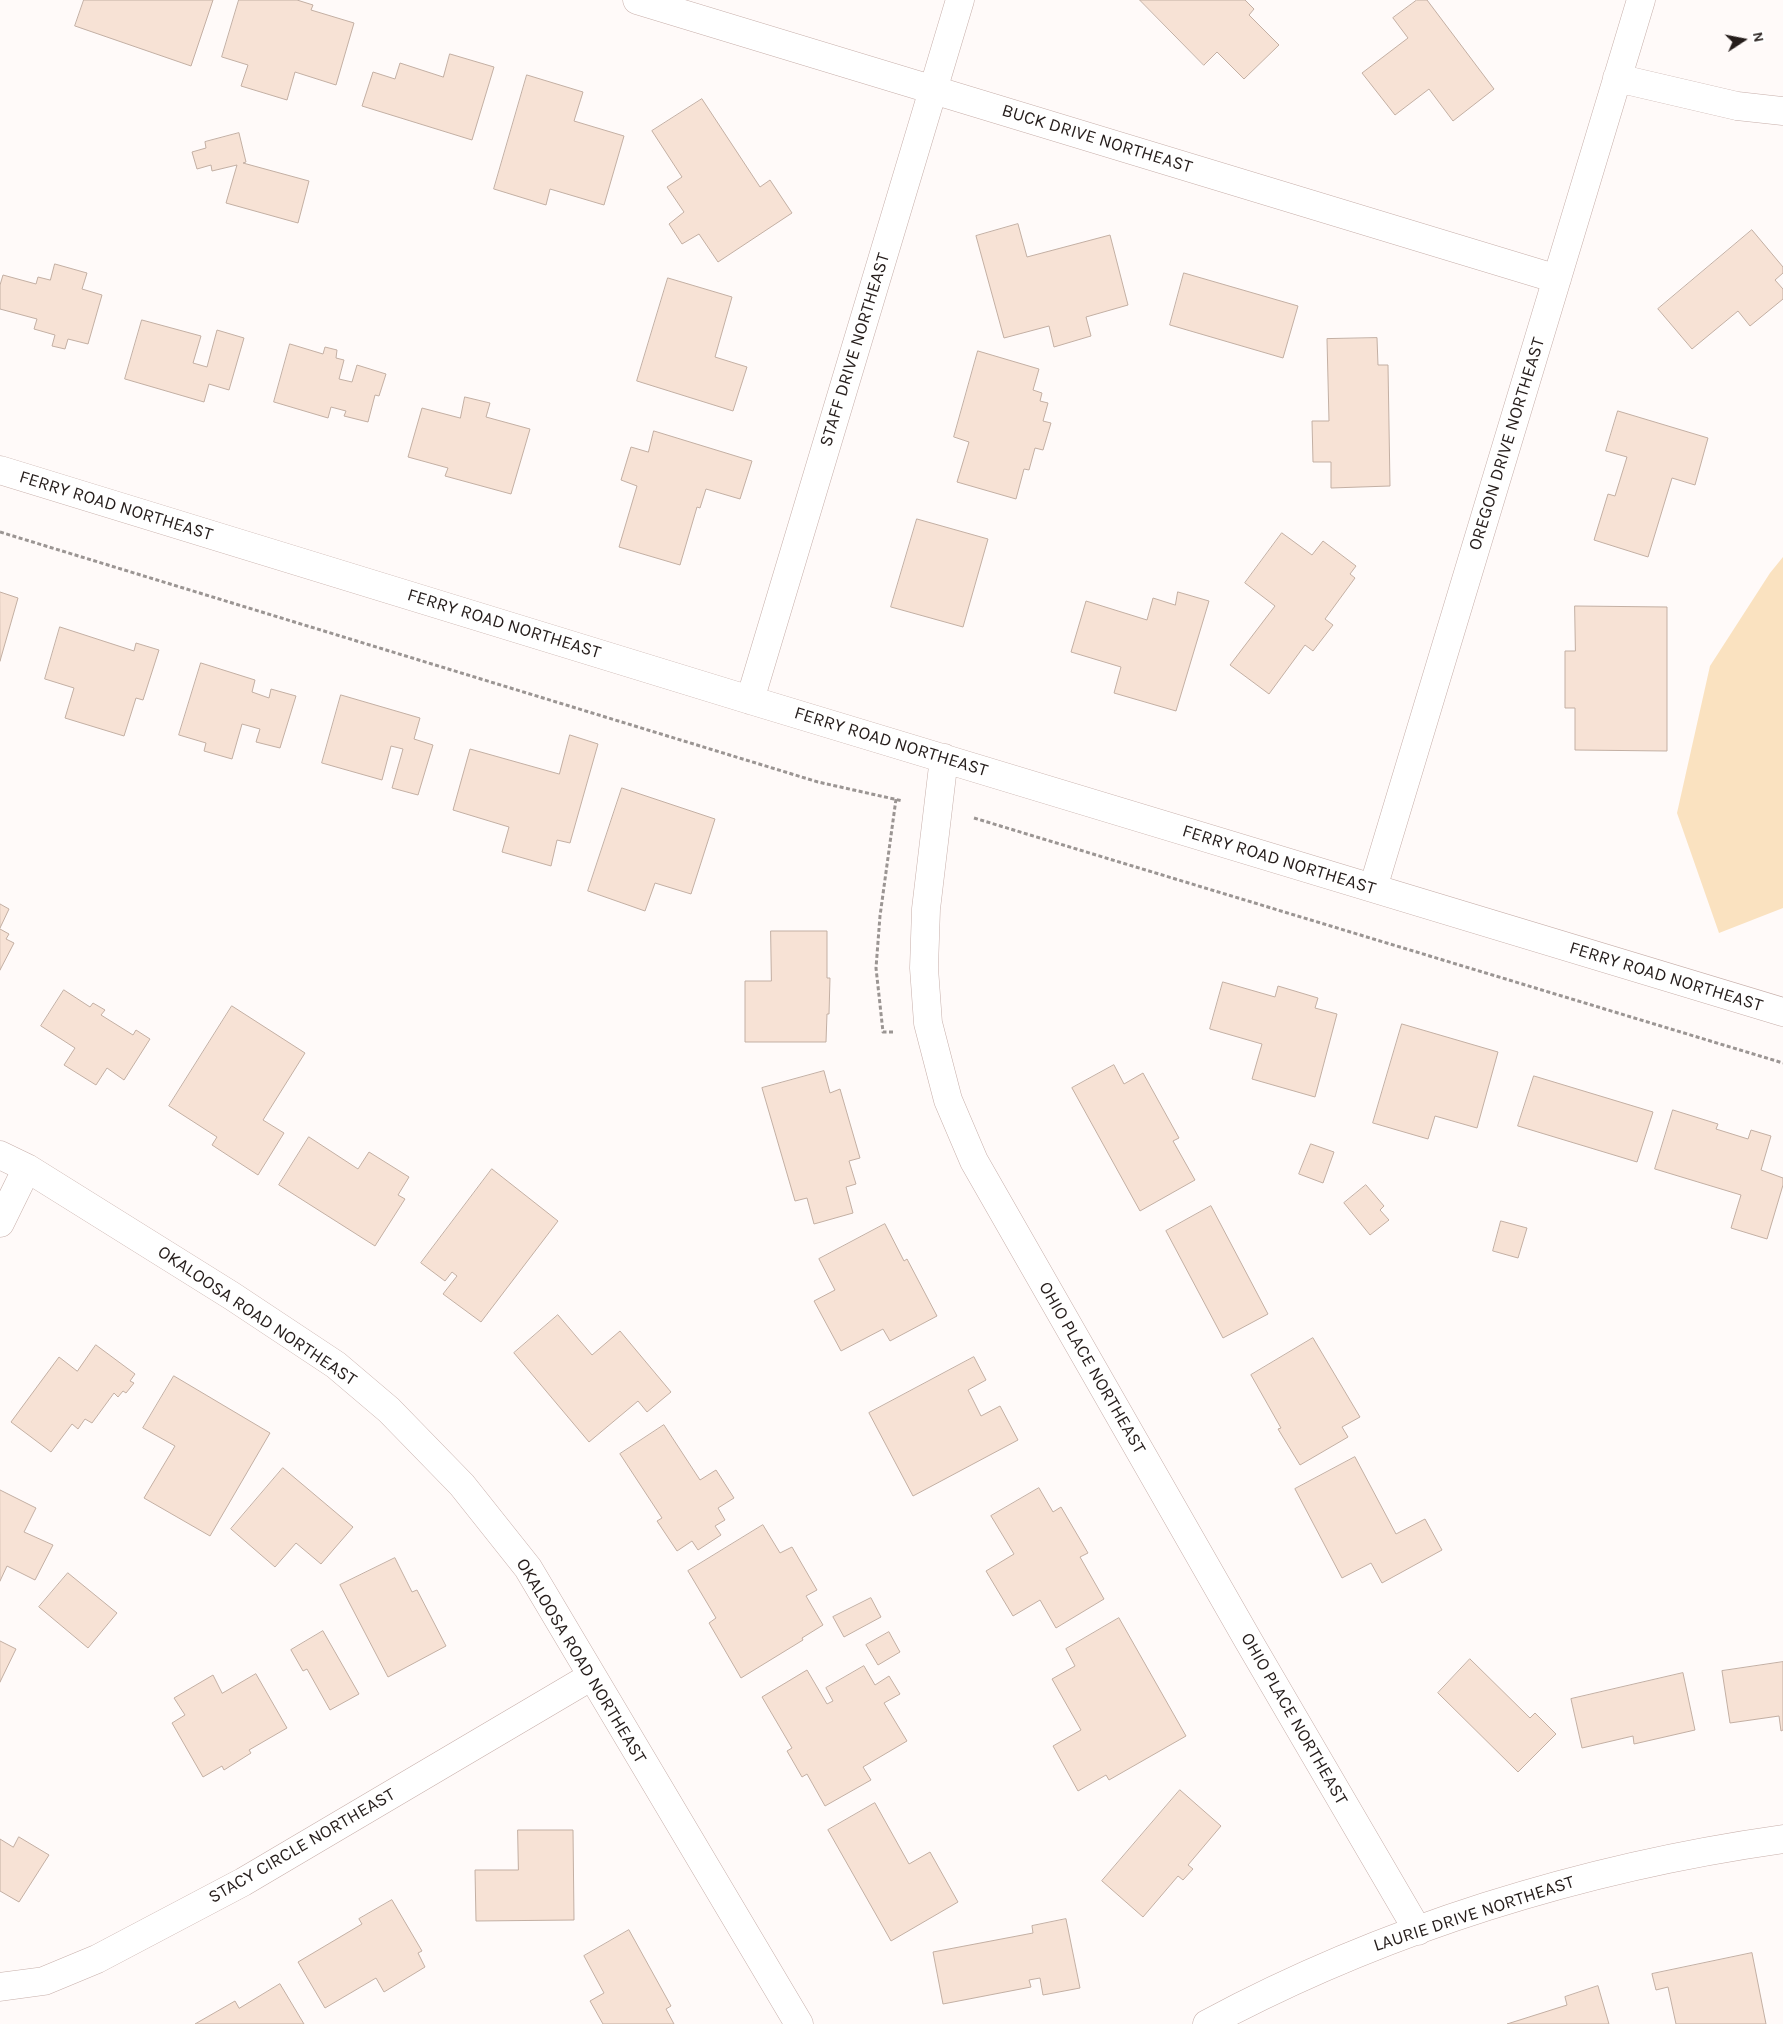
<!DOCTYPE html>
<style>
body{margin:0}
#map{position:relative;width:1783px;height:2024px;overflow:hidden;background:#fffaf9;font-family:Karla,sans-serif}
canvas{display:block}
.north{position:absolute;left:1718px;top:15px;width:50px;height:50px;-webkit-text-stroke:4px #fff;paint-order:stroke;rotate:79deg;font-size:14px;font-weight:700;line-height:20px;text-align:center;color:#251d1b}
.north::after{content:'';display:block;margin:auto;width:18px;height:22px;background:#251d1b;clip-path:polygon(50% 0,100% 100%,50% 72%,0 100%)}
</style>
<div id="map">
<canvas width="1783" height="2024"></canvas>
<div class="north">N</div>
</div>
<script>
const ctx = document.querySelector('canvas').getContext('2d');
ctx.lineJoin = 'round';
function fillPath(path, color) { ctx.fillStyle = color; ctx.fill(path, 'evenodd'); }
function trace(path, color, width, dash) { ctx.strokeStyle = color; ctx.lineWidth = width; ctx.lineCap = dash ? 'butt' : 'round'; ctx.setLineDash(dash || []); ctx.stroke(path); }
function write(font, color, halo, rows, align = 'center') {
  ctx.font = font + ' Karla,sans-serif'; ctx.lineWidth = 4; ctx.setLineDash([]); ctx.textBaseline = 'middle'; ctx.strokeStyle = halo; ctx.fillStyle = color; for (const [text, x, y, turn = 0] of rows) {
    ctx.save(); ctx.translate(x, y); ctx.rotate((+turn || 0) * Math.PI / 180); ctx.textAlign = isNaN(turn) ? turn : align; if (halo) ctx.strokeText(text, 0, 0); ctx.fillText(text, 0, 0); ctx.restore();
  }
}
fillPath(new Path2D(`
 M1783,557V908L1719,933L1677,813L1710,666L1770,573Z`), '#fae2c0');
const building = new Path2D(`
 M84,0H213L191,66L75,26Z
 M239,0H297L313,5L311,10L354,23L336,85L295,72L287,100L241,86L248,65L222,57Z
 M1140,0H1245L1254,9L1249,15L1279,45L1244,79L1217,52L1204,65Z
 M1417,0H1427L1494,89L1453,121L1429,89L1395,115L1362,73L1408,38L1393,18Z
 M450,54L494,67L472,140L362,106L373,72L395,79L400,63L443,77Z
 M527,75L583,92L574,121L624,136L604,205L550,189L546,205L494,189Z
 M702,99L760,187L770,180L792,213L718,262L699,234L682,244L669,224L684,212L667,187L682,177L652,131Z
 M239,133L246,162L243,163L309,181L298,223L226,203L237,165L212,171L211,165L197,169L192,152L206,148L205,142Z
 M1018,224L1027,257L1110,235L1128,305L1086,317L1091,336L1054,347L1049,326L1004,338L976,236Z
 M1752,230L1783,267V273L1775,280L1783,289V299L1750,326L1738,311L1692,349L1658,309Z
 M55,264L87,273L82,289L102,295L88,344L68,339L65,349L52,346L55,335L34,329L37,319L0,309V285L3,275L36,284L38,277L50,280Z
 M1184,273L1298,306L1283,358L1170,325Z
 M668,278L732,297L715,357L747,367L733,411L637,381Z
 M142,320L201,336L193,363L207,367L217,330L244,338L229,390L209,384L204,402L125,379Z
 M1377,338L1378,365H1388L1390,486L1331,488V462H1313L1312,421H1329L1327,339Z
 M290,344L323,354L325,347L337,350L336,358L344,360L339,379L352,382L357,365L386,374L379,396L375,395L368,422L344,416L346,411L331,407L328,418L274,402Z
 M978,351L1039,369L1033,390L1042,393L1040,401L1048,403L1043,421L1051,423L1043,450L1035,448L1029,470L1024,469L1016,499L957,482L969,442L954,437Z
 M465,397L490,403L486,417L530,429L511,494L445,476L448,468L408,457L422,408L460,418Z
 M1618,411L1708,438L1695,485L1672,478L1648,557L1594,540L1608,494L1615,496L1627,457L1606,451Z
 M654,431L752,461L740,499L706,489L700,508L697,507L680,565L619,547L637,486L621,480L631,447L648,452Z
 M917,519L988,539L963,627L891,607Z
 M1282,533L1312,555L1323,541L1356,566L1350,574L1355,578L1325,619L1333,625L1313,651L1305,645L1269,694L1230,665L1275,606L1245,583Z
 M0,592L18,598L0,661Z
 M1178,592L1209,601L1176,711L1114,693L1121,667L1071,652L1086,601L1147,620L1153,598L1175,605Z
 M1575,606L1667,607V751L1575,750V708H1565V651H1575Z
 M60,627L134,651L136,643L159,650L143,700L136,698L124,736L65,718L74,688L45,679Z
 M201,663L255,680L252,692L269,698L271,689L296,696L280,748L256,742L260,729L242,724L232,759L204,751L206,743L179,735Z
 M341,695L420,718L414,739L433,745L418,795L392,788L403,749L391,746L382,780L322,763Z
 M570,735L598,744L570,843L557,840L551,866L502,852L509,827L453,810L470,749L559,774Z
 M622,788L715,819L691,894L655,883L645,911L588,891Z
 M0,904L9,909L0,928Z
 M0,929L9,934L6,939L14,943L0,970Z
 M771,931H827V978H830L829,1014H827L826,1042H745V981H771Z
 M1223,982L1275,997L1278,986L1318,998L1315,1008L1337,1014L1315,1097L1252,1079L1262,1044L1210,1029Z
 M64,990L90,1007L93,1003L105,1010L101,1015L133,1035L136,1030L150,1039L124,1080L107,1068L96,1085L64,1065L75,1048L41,1026Z
 M232,1006L305,1053L263,1120L284,1133L258,1175L212,1145L217,1137L169,1106Z
 M1402,1024L1498,1052L1477,1128L1435,1116L1428,1139L1373,1123Z
 M1114,1065L1124,1084L1143,1073L1179,1138L1173,1141L1195,1180L1140,1211L1072,1088Z
 M824,1071L830,1093L840,1089L860,1158L849,1161L856,1184L846,1187L853,1213L814,1224L807,1198L795,1201L762,1088Z
 M1534,1076L1653,1112L1637,1162L1518,1126Z
 M1673,1110L1718,1124L1716,1129L1748,1139L1751,1130L1771,1136L1761,1170L1783,1178V1185L1767,1239L1731,1228L1741,1195L1655,1169Z
 M309,1137L358,1169L369,1152L409,1177L398,1195L405,1199L375,1246L279,1185Z
 M1311,1144L1334,1152L1323,1183L1299,1174Z
 M492,1169L558,1221L481,1322L443,1294L457,1276L452,1272L445,1281L421,1263Z
 M1366,1185L1384,1206L1380,1210L1389,1220L1370,1235L1344,1203Z
 M1211,1206L1268,1314L1223,1338L1166,1231Z
 M1501,1221L1527,1228L1518,1258L1493,1251Z
 M885,1224L904,1261L907,1259L937,1316L890,1341L883,1329L841,1351L814,1301L835,1290L819,1259Z
 M558,1315L592,1355L620,1331L671,1392L647,1412L638,1401L589,1442L514,1353Z
 M1313,1338L1360,1417L1342,1427L1348,1437L1300,1465L1278,1429L1281,1428L1251,1375Z
 M96,1345L135,1374L130,1381L134,1383L126,1393L123,1391L118,1397L114,1393L92,1423L85,1419L78,1429L72,1424L51,1452L11,1422L59,1357L77,1371Z
 M974,1357L986,1380L968,1390L981,1416L1000,1406L1018,1440L913,1496L869,1413Z
 M174,1376L270,1433L210,1536L144,1498L175,1446L143,1428Z
 M664,1425L700,1480L716,1470L734,1498L718,1508L725,1520L715,1526L721,1535L698,1550L692,1541L677,1551L657,1521L662,1518L620,1454Z
 M1355,1457L1396,1534L1425,1519L1442,1550L1382,1583L1371,1563L1342,1578L1295,1489Z
 M283,1468L353,1527L321,1564L296,1543L275,1567L231,1529Z
 M1039,1488L1053,1512L1061,1507L1088,1553L1080,1557L1104,1599L1056,1628L1040,1600L1013,1616L986,1571L1014,1554L991,1516Z
 M0,1490L36,1508L24,1532L53,1545L35,1580L7,1566L0,1581Z
 M763,1525L780,1553L792,1547L817,1590L806,1596L823,1625L802,1638L803,1640L741,1678L709,1623L716,1618L688,1571Z
 M395,1558L412,1592L417,1590L446,1646L388,1677L340,1585Z
 M68,1573L117,1613L88,1648L39,1607Z
 M871,1598L881,1617L844,1637L833,1617Z
 M1119,1618L1186,1736L1109,1780L1106,1775L1078,1791L1053,1746L1081,1730L1052,1679L1075,1666L1066,1649Z
 M323,1631L359,1694L330,1710L307,1669L303,1671L291,1650Z
 M889,1632L900,1652L878,1665L866,1645Z
 M0,1641L16,1649L0,1682Z
 M1470,1659L1530,1718L1535,1713L1556,1734L1518,1772L1438,1693Z
 M1783,1662V1730L1781,1731L1779,1716L1730,1723L1722,1671Z
 M864,1666L875,1685L889,1676L900,1694L884,1703L907,1741L863,1767L871,1780L825,1806L807,1774L802,1777L787,1751L792,1748L762,1697L807,1670L827,1704L833,1701L826,1688Z
 M1683,1673L1695,1730L1634,1744L1633,1736L1582,1748L1571,1699Z
 M256,1674L287,1728L249,1750L251,1753L224,1770L222,1766L203,1777L172,1723L185,1715L174,1698L213,1675L222,1693Z
 M1180,1790L1221,1826L1188,1865L1193,1869L1183,1880L1178,1876L1143,1917L1102,1881Z
 M875,1803L909,1864L930,1852L958,1902L891,1941L828,1830Z
 M518,1830H573L574,1920L476,1921L475,1870H518Z
 M19,1837L49,1855L19,1902L0,1891V1839L13,1847Z
 M392,1900L422,1951L418,1953L425,1967L384,1992L376,1978L325,2008L298,1962L362,1924L359,1919Z
 M1066,1919L1080,1988L1043,1995L1040,1978L1029,1980L1031,1987L943,2004L933,1952L1033,1933L1032,1926Z
 M629,1930L671,2006L666,2009L674,2024H603L590,2001L604,1993L584,1956Z
 M1752,1953L1766,2024H1676L1668,1987L1656,1990L1652,1974Z
 M280,1984L304,2024H195L235,2001L239,2008Z
 M1598,1986L1609,2024H1507L1567,2005L1565,1997Z`);
fillPath(building, '#f7e2d5');
trace(building, '#c3afa3', 1);
const street = new Path2D(`
 M637,0L1557,279
 M1617,78L1737,106L1783,111
 M0,470L750,700L1783,1012
 M750,700L960,0
 M944,758L926,909L924,968L928,1023L948,1100L974,1161L1248,1640L1418,1931
 M1373,888L1641,0
 M0,1155L27,1168L232,1296L336,1365L389,1410L462,1485L528,1568L799,2024
 M0,1223L27,1168
 M0,1987L44,1981L97,1959L243,1882L592,1676
 M1207,2024C1384,1929 1584,1867 1783,1839`);
trace(street, '#c7afaa', 29);
trace(new Path2D(`
 M0,532L818,782L903,801
 M974,818L1783,1063
 M893,1032H883L876,968L880,916L896,799`), '#9b9593', 3, [4, 2.5]);
trace(street, '#fff', 28);
write('18px', '#251d1b', '#fff', [
 ["BUCK DRIVE NORTHEAST",1097,139,17],
 ["STAFF DRIVE NORTHEAST",855,350,-73],
 ["OREGON DRIVE NORTHEAST",1507,444,-73],
 ["FERRY ROAD NORTHEAST",116,506,17],
 ["FERRY ROAD NORTHEAST",504,624,17],
 ["FERRY ROAD NORTHEAST",891,742,17],
 ["FERRY ROAD NORTHEAST",1279,860,17],
 ["FERRY ROAD NORTHEAST",1666,977,17],
 ["OKALOOSA ROAD NORTHEAST",257,1316,34],
 ["OHIO PLACE NORTHEAST",1092,1368,60],
 ["OKALOOSA ROAD NORTHEAST",581,1661,59],
 ["OHIO PLACE NORTHEAST",1294,1719,60],
 ["STACY CIRCLE NORTHEAST",302,1846,-30],
 ["LAURIE DRIVE NORTHEAST",1474,1914,-18]
]);
</script>
